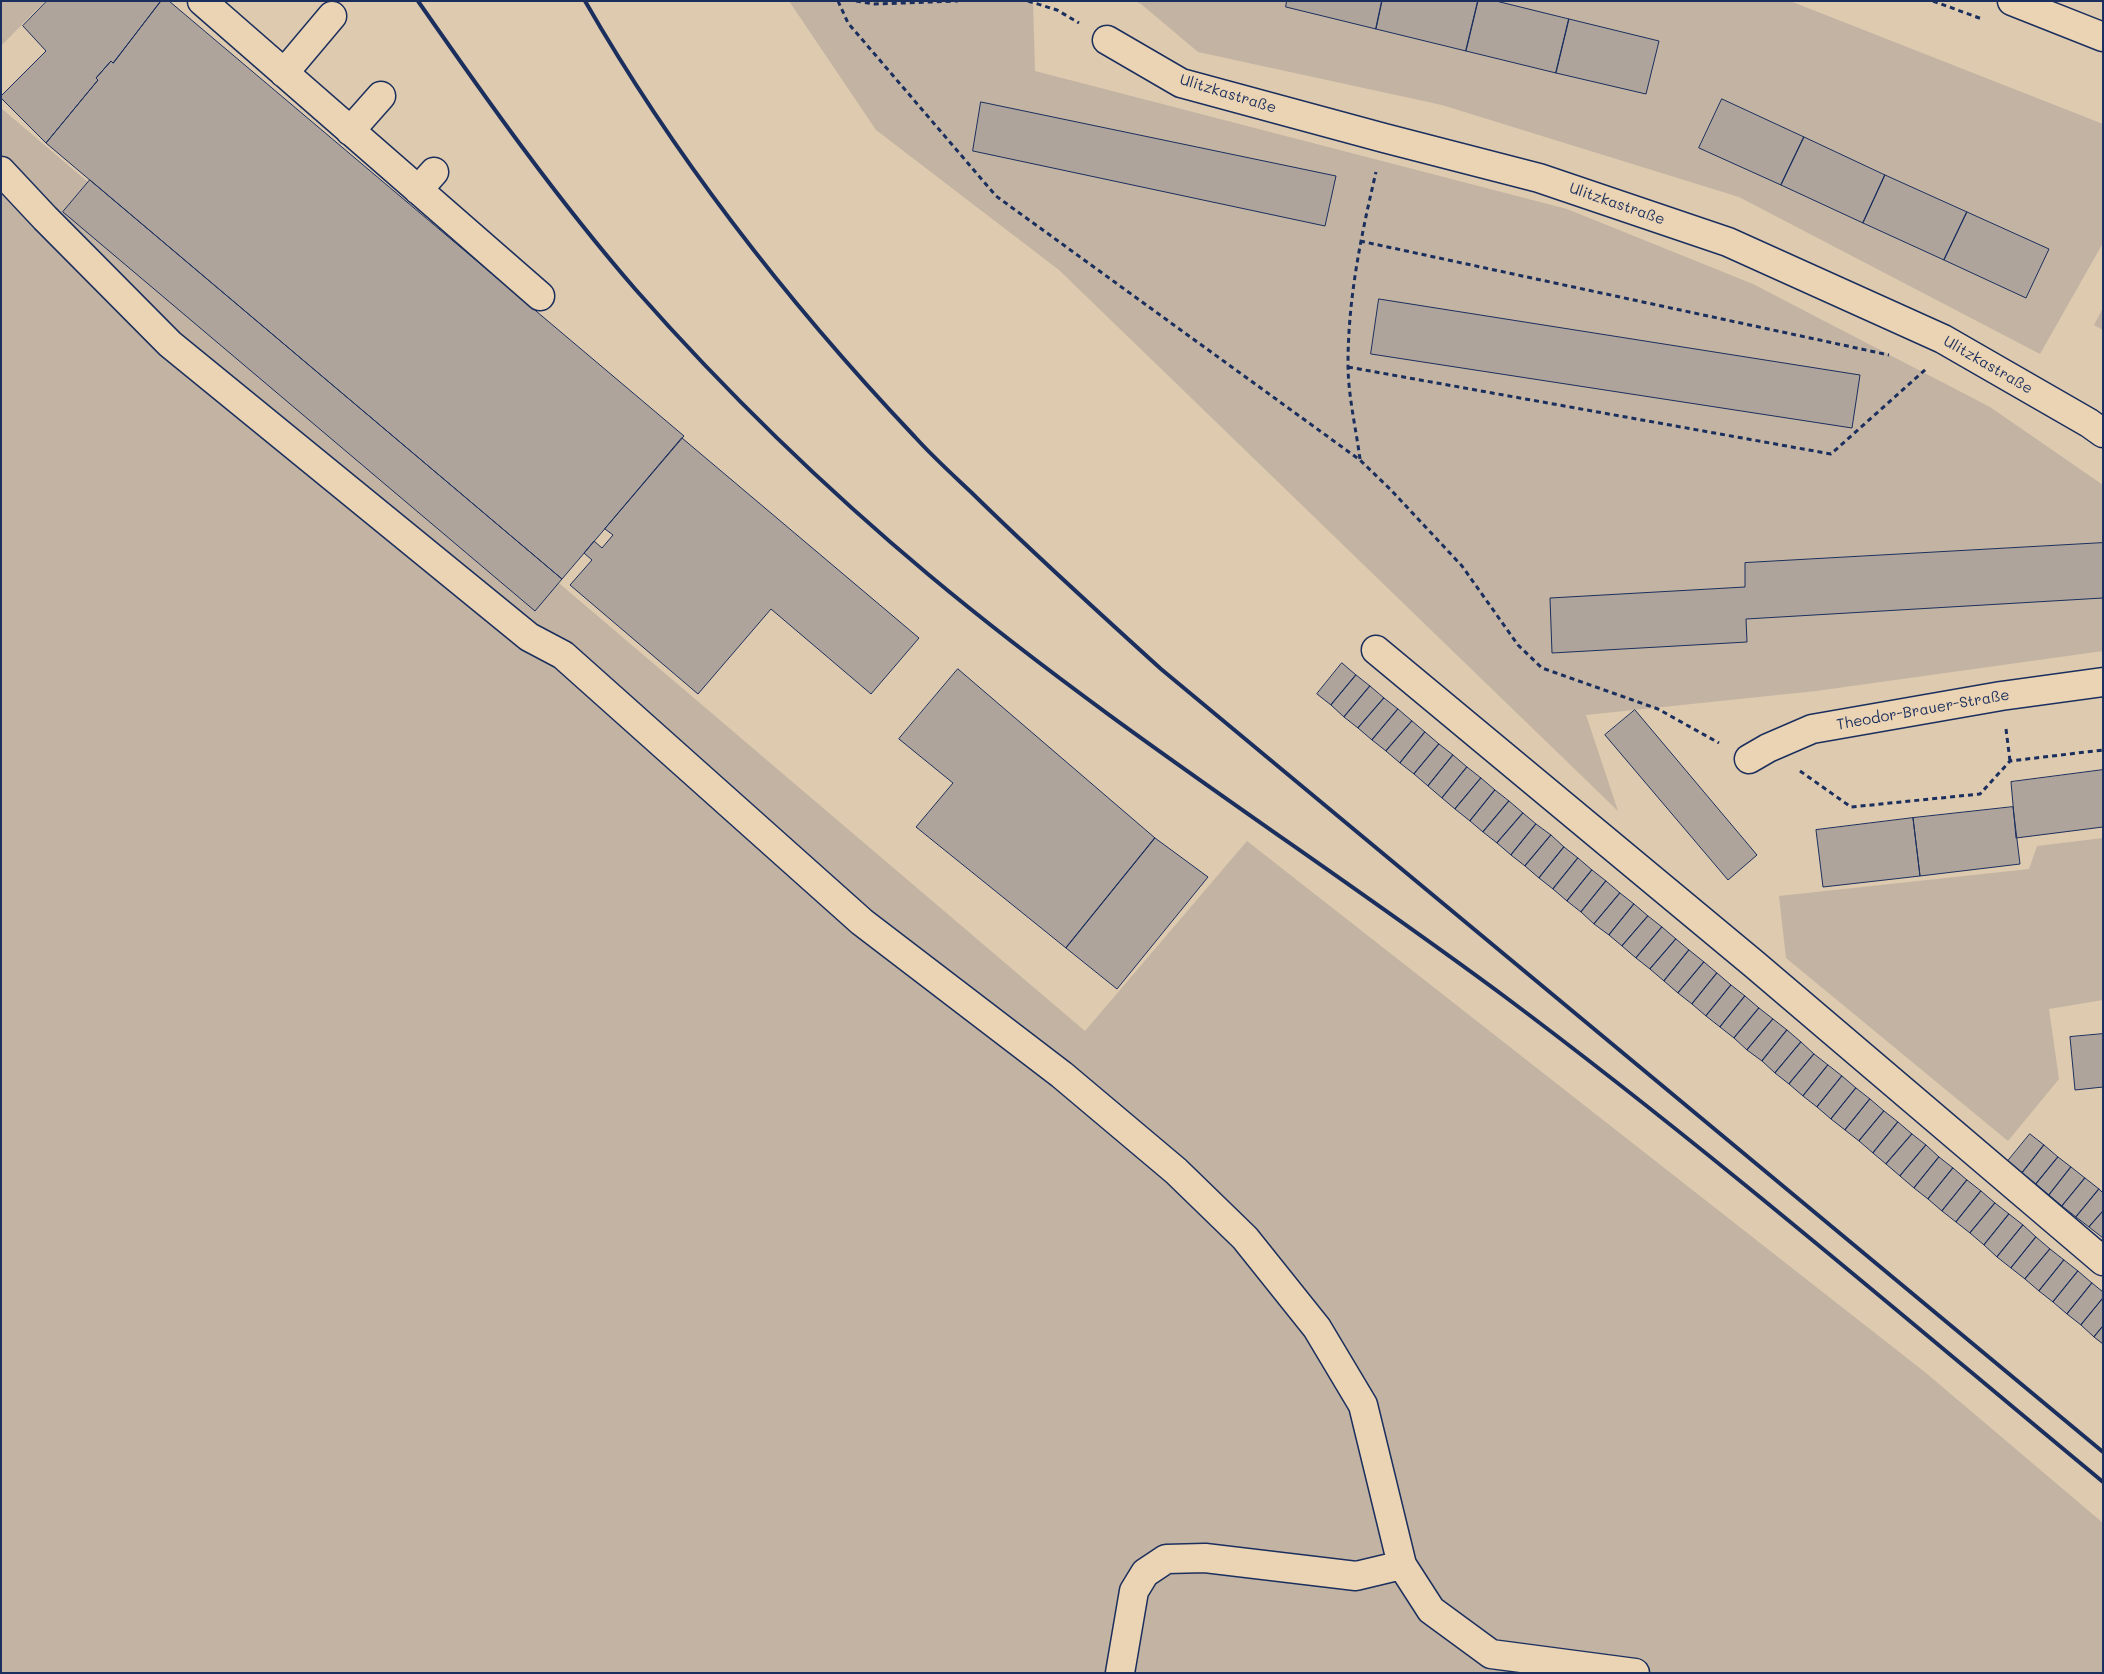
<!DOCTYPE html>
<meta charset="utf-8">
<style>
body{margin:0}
#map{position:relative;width:2104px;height:1674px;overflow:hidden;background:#decaaf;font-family:Mali,sans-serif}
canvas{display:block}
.frame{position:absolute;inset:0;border:2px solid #1b2f5e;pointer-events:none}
</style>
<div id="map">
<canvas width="2104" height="1674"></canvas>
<div class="frame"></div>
</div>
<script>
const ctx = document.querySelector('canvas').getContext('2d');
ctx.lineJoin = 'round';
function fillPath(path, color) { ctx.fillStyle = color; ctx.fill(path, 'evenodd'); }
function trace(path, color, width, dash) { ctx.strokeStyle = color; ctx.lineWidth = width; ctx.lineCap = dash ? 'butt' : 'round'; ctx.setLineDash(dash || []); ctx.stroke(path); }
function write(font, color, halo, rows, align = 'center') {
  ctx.font = font + ' Mali,sans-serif'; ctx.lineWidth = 5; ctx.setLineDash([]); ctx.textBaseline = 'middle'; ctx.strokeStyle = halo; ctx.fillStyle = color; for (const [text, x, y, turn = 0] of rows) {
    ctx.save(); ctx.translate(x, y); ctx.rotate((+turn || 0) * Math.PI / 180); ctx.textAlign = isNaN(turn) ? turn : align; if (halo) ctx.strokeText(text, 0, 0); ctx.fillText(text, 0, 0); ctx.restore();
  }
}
fillPath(new Path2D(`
 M1,1H45L1,46Z
 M789,1H1033L1035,71L1567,209L1753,284L1990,407L2103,485V651L1816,691L1586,715L1618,811L1059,270L876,130Z
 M1135,1H1790L2103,124V243L2040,354L1739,197L1442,105L1198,52L1141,4Z
 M1,108L1085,1031L1247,841L1926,1373L2103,1523V1673H1Z
 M2103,308V330L2094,325Z
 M2103,838V1000L2049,1009L2059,1079L2008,1141L1786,958L1779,896L2029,869L2037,846Z`), '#c2b3a3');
const building = new Path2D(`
 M47,1H161L113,63L111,61L96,78L98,80L46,143L1,98V96L46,51L23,26Z
 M161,1H169L684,436L562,579L46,143L98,80L96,78L111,61L113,63Z
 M1287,1H1382L1376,29L1286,7Z
 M1382,1H1478L1466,51L1376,29Z
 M1478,1H1496L1569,19L1556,73L1466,51Z
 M1569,19L1659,41L1646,94L1556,73Z
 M1722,99L1804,137L1781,185L1699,148Z
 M981,102L1336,176L1325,226L973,151Z
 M1804,137L1885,175L1863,223L1781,185Z
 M1885,175L1967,212L1944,260L1863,223Z
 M90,180L562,579L535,611L63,212Z
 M1967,212L2049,249L2026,298L1944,260Z
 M1379,299L1860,375L1852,428L1371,354Z
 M682,438L919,638L871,694L771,609L698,694L570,585L592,560L584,553L594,541L602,548L613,535L605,529Z
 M2103,543V598L1746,619L1747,642L1552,653L1550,598L1745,587V563Z
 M1342,663L1356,675L1331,705L1317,694Z
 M958,669L1155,838L1066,948L916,827L953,783L899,739Z
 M1356,675L1370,686L1344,717L1331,705Z
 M1370,686L1384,698L1358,728L1344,717Z
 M1384,698L1398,709L1372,740L1358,728Z
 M1398,709L1412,721L1386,751L1372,740Z
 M1635,710L1757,855L1728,880L1605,735Z
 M1412,721L1425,732L1400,763L1386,751Z
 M1425,732L1439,744L1414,774L1400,763Z
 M1439,744L1453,755L1428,786L1414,774Z
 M1453,755L1467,767L1442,798L1428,786Z
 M1467,767L1481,778L1455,809L1442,798Z
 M2103,770V827L2016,838L2011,782Z
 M1481,778L1495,790L1470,821L1455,809Z
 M1495,790L1509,801L1483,832L1470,821Z
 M1509,801L1523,813L1497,843L1483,832Z
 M2013,807L2020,864L1920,876L1913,818Z
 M1523,813L1536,824L1511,855L1497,843Z
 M1913,818L1920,876L1823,887L1816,830Z
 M1536,824L1551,835L1525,866L1511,855Z
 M1551,835L1564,847L1539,878L1525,866Z
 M1155,838L1208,877L1117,989L1066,948Z
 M1564,847L1578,858L1553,889L1539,878Z
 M1578,858L1592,870L1567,901L1553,889Z
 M1592,870L1606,881L1581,912L1567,901Z
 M1606,881L1620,893L1594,924L1581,912Z
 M1620,893L1634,904L1609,935L1594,924Z
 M1634,904L1648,916L1622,946L1609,935Z
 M1648,916L1662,927L1636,958L1622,946Z
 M1662,927L1676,939L1650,969L1636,958Z
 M1676,939L1689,950L1664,981L1650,969Z
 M1689,950L1704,962L1678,993L1664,981Z
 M1704,962L1717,973L1692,1004L1678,993Z
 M1717,973L1731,985L1706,1016L1692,1004Z
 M1731,985L1745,996L1720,1027L1706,1016Z
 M1745,996L1759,1008L1734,1038L1720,1027Z
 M1759,1008L1773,1019L1747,1050L1734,1038Z
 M1773,1019L1787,1030L1762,1061L1747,1050Z
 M1787,1030L1801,1042L1775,1073L1762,1061Z
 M2103,1034V1087L2075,1090L2070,1037Z
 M1801,1042L1814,1054L1789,1084L1775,1073Z
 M1814,1054L1828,1065L1803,1096L1789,1084Z
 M1828,1065L1842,1076L1817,1107L1803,1096Z
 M1842,1076L1856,1088L1831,1119L1817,1107Z
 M1856,1088L1870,1099L1845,1130L1831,1119Z
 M1870,1099L1884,1111L1859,1141L1845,1130Z
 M1884,1111L1898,1122L1873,1153L1859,1141Z
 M1898,1122L1912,1134L1886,1164L1873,1153Z
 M1912,1134L1926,1145L1900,1176L1886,1164Z
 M2030,1134L2044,1145L2022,1173L2008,1161Z
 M1926,1145L1939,1157L1914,1188L1900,1176Z
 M2044,1145L2058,1157L2036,1184L2022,1173Z
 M1939,1157L1953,1168L1928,1199L1914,1188Z
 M2058,1157L2071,1167L2049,1195L2036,1184Z
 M2071,1167L2085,1178L2062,1206L2049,1195Z
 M1953,1168L1967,1180L1942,1211L1928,1199Z
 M2085,1178L2099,1189L2076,1217L2062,1206Z
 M1967,1180L1981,1191L1956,1222L1942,1211Z
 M2099,1189L2103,1193V1211L2089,1227L2076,1217Z
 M1981,1191L1995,1203L1970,1233L1956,1222Z
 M1995,1203L2009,1214L1984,1245L1970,1233Z
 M2103,1211V1238L2089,1227Z
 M2009,1214L2023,1225L1997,1257L1984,1245Z
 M2023,1225L2036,1237L2011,1268L1997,1257Z
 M2036,1237L2050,1249L2025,1279L2011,1268Z
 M2050,1249L2064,1260L2039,1291L2025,1279Z
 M2064,1260L2078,1271L2053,1302L2039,1291Z
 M2078,1271L2092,1283L2067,1314L2053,1302Z
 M2092,1283L2103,1292V1298L2081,1325L2067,1314Z
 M2103,1298V1326L2094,1337L2081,1325Z
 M2103,1326V1344L2094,1337Z`);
fillPath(building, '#aea49b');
trace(building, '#1b2f5e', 1);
const minor = new Path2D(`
 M202,1L540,296
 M1107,40L1181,83L1384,138L1539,178L1728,242L1943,339L2089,423L2103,433
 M284,73L332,16
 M350,131L381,96
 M1,171L45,218L170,344L529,637L563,655L862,922L1062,1075L1176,1171L1245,1238L1317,1328L1363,1405L1402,1565L1431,1610L1491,1654L1635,1673
 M418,190L434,172
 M1376,650L1754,964L2103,1261
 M1749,759L1768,748L1812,729L2001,696L2103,682
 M1120,1673L1134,1591L1145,1573L1166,1559L1205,1558L1356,1576L1402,1565`);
const major = new Path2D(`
 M2012,1L2103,37`);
trace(minor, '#1b2f5e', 31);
trace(major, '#1b2f5e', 31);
trace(new Path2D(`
 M838,1L848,23L996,196L1360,460L1391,490L1462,566L1518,645L1542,668L1658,709L1719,743
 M856,1L875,4L958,1
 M1028,1L1057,10L1079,23
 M1933,1L1982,19
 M1360,241L1889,355
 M1348,367L1831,454L1926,369
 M1360,459C1356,429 1348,395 1348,364C1348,298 1361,236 1376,172
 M2006,729L2010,761
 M1800,771L1851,807L1980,794L2010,761L2103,750`), '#1b2f5e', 3, [5, 4]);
trace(minor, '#ebd4b4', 28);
trace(major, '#ebd4b4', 28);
trace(new Path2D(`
 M418,1C487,100 557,199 636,290C726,392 825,488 929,575C1111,727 1314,855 1504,996C1710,1150 1905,1318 2103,1482
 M585,1C676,159 790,305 915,437C933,457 953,475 972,493C1034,554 1097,611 1161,669L2103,1452`), '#1b2f5e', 4);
write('15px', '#1b2f5e', '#ebd4b4', [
 ["Ulitzkastraße",1228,94,17],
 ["Ulitzkastraße",1617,204,19],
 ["Ulitzkastraße",1988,365,30],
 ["Theodor-Brauer-Straße",1923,710,-10]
]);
</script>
